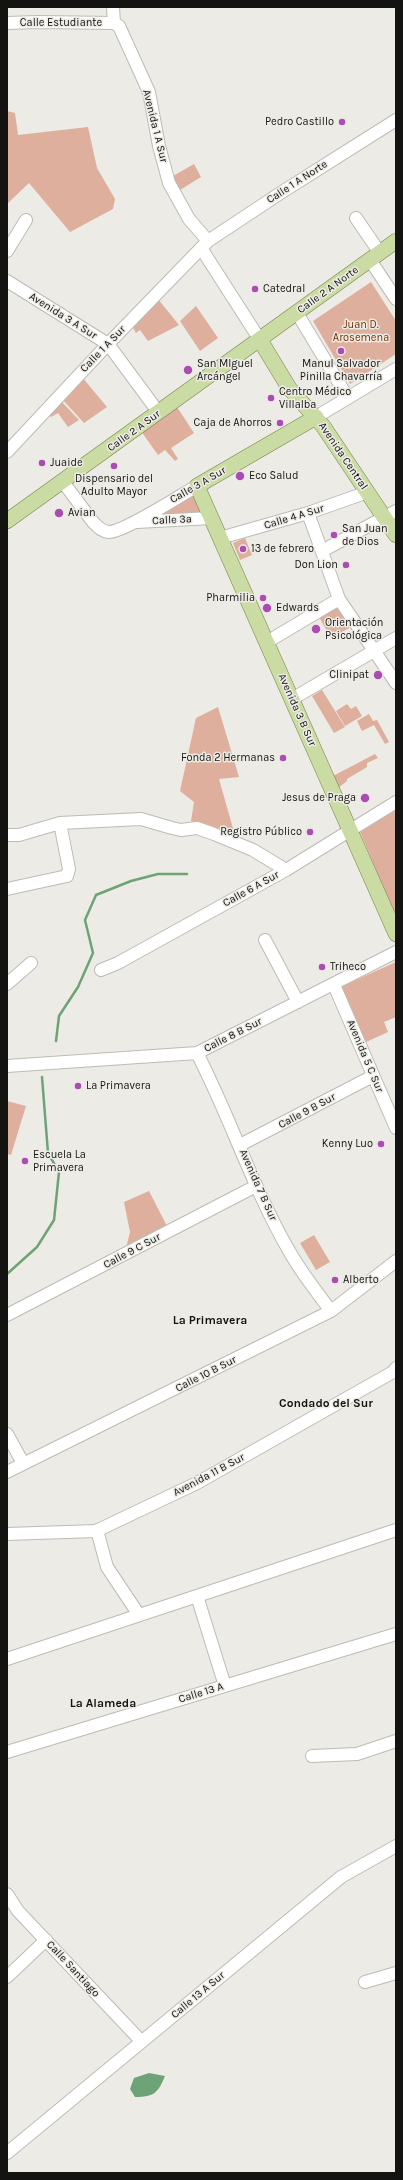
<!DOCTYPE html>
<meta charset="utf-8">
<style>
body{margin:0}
#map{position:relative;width:403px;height:2180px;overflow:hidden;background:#edebe5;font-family:Karla,sans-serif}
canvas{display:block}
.frame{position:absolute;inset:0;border:8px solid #131311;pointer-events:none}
</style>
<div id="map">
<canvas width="403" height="2180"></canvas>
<div class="frame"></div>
</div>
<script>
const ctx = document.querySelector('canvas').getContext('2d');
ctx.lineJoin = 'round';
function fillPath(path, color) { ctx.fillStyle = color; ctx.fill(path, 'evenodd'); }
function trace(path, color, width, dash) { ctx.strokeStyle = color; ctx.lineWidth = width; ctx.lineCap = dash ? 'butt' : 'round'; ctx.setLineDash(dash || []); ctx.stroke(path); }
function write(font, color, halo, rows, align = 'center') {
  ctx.font = font + ' Karla,sans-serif'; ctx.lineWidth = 3; ctx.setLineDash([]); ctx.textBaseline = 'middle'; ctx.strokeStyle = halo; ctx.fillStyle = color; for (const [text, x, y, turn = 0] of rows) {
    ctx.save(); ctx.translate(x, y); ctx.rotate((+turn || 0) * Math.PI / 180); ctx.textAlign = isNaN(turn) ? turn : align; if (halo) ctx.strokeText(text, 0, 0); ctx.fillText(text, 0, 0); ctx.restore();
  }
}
fillPath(new Path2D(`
 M7,111L15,113L18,135L88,127L97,168L115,199L113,209L70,232L29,183L7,204Z
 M194,164L201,177L180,190L173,176Z
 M371,282L396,321V354L350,384L313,321Z
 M158,299L179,325L148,341L140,330L136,333L132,326Z
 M196,306L218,338L200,351L180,321Z
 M82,377L107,407L84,423L62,399Z
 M61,401L79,420L68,427L58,413L51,417L49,415Z
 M177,407L194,433L171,448L178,459L175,461L165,450L158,455L141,431Z
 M194,495L204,515H158Z
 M245,538L252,555L240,560L233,543Z
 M339,606L351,627L331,638L319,617Z
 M322,690L345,727L334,733L312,696Z
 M347,704L351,709L356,706L362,716L345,726L336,711Z
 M218,707L239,777L219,779L234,832L191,821L194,802L180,791L196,718Z
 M369,714L373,721L377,720L389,742L385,744L374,725L362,731L357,721Z
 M375,754L378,758L367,763V767L347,779V781L338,788L333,776Z
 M396,810V911H394L360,832Z
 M396,962V1017L384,1022L388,1032L364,1043L338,988Z
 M7,1101L26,1106L11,1155L7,1154Z
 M149,1191L168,1228L125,1252L130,1232L124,1202Z
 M314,1235L330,1262L316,1270L300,1243Z`), '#ddaf9c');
fillPath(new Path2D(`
 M149,2073L165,2076C158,2093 154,2097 135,2097L130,2089L134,2078Z`), '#6ea378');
trace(new Path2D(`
 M56,1041L59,1016L78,987L93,953L85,920L96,895L131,881L158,874H187
 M7,1274L37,1247L54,1220L59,1172L48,1153L42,1077`), '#6ea378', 2.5);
const minor = new Path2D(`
 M113,7L114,23L119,26L149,92L159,146L169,183L189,219L208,241
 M7,23L38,22L114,23
 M356,218L380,253
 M201,248L260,340
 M7,251L26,220
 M370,260L396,299
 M7,281L108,344L159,413
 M297,313L348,398
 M316,417L396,369
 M7,452L108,344L208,241L282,192L396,120
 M63,482L93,522C98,527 101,531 109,532C124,532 181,495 197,486
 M308,513L339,599L396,683
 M137,522L211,518
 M220,538L308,513L368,492
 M322,551L396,511
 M267,642L339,599
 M292,699L396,638
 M7,835H19L60,823L141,819L172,828L181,830L197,828L214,834L253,850L286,870
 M7,889L67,876L69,869L60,823
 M265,940L298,1002
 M101,970L118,963L286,870L396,802
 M7,984L31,963
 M334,985L396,1128
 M197,1053C230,1117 252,1186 288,1249C300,1271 316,1291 331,1311
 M7,1066L197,1053L396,952
 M240,1145L373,1076
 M7,1315L256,1186
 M7,1434L23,1463
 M7,1472L331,1311L396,1261
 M97,1530L107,1567L139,1615
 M7,1534L96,1531L197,1483L393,1372L396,1368
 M197,1596L225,1686
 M7,1659L396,1530
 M7,1752L396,1634
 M312,1756L357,1754L396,1741
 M7,1894L18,1911L142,2042
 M7,1977L46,1940
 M365,1982L396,1973
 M7,2153L341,1877L396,1846`);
const major = new Path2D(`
 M260,340L289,388L323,426L396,535
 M316,417L197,486L396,934
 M7,521L396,241`);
trace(minor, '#bdbbb5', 14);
trace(major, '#748549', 16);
trace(minor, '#fff', 12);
trace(major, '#cbdba4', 15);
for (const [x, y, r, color] of [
 [342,122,4,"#ab4cb4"],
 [255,289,4,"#ab4cb4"],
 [341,351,4,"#ab4cb4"],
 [188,370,5,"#ab4cb4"],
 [271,398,4,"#ab4cb4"],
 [280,423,4,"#ab4cb4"],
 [42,463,4,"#ab4cb4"],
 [114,466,4,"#ab4cb4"],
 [240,476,5,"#ab4cb4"],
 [59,513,5,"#ab4cb4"],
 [334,535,4,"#ab4cb4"],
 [243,549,4,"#ab4cb4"],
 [346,565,4,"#ab4cb4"],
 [263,598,4,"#ab4cb4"],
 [267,608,5,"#ab4cb4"],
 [316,629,5,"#ab4cb4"],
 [378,675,5,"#ab4cb4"],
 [283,758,4,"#ab4cb4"],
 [365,798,5,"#ab4cb4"],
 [310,832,4,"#ab4cb4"],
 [322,967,4,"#ab4cb4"],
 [78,1086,4,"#ab4cb4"],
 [381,1144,4,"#ab4cb4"],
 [25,1161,4,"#ab4cb4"],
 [335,1280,4,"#ab4cb4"]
]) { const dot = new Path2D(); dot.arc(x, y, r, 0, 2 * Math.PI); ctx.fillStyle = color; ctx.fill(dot); trace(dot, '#edebe5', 1.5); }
write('11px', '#131311', '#edebe5', [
 ["Calle Estudiante",61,23],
 ["Avenida 1 A Sur",155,126,76],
 ["Calle 1 A Norte",297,182,-33],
 ["Calle 2 A Norte",328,290,-36],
 ["Avenida 3 A Sur",63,316,32],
 ["Calle 1 A Sur",103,349,-46],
 ["Calle 2 A Sur",134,431,-36],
 ["Avenida Central",343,456,56],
 ["Calle 3 A Sur",198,485,-30],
 ["Calle 4 A Sur",294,517,-17],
 ["Calle 3a",172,520,-3],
 ["Avenida 3 B Sur",297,710,66],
 ["Calle 6 A Sur",251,889,-29],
 ["Calle 8 B Sur",233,1035,-27],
 ["Avenida 5 C Sur",365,1056,67],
 ["Calle 9 B Sur",307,1111,-28],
 ["Avenida 7 B Sur",258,1185,66],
 ["Calle 9 C Sur",132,1251,-28],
 ["Calle 10 B Sur",206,1374,-27],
 ["Avenida 11 B Sur",209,1475,-28],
 ["Calle 13 A",201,1693,-17],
 ["Calle Santiago",73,1969,47],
 ["Calle 13 A Sur",198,1995,-40]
]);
write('11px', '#131311', '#edebe5', [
 ["Pedro Castillo",334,122,"right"],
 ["Catedral",263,289],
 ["San MIguel",197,364],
 ["Arcángel",197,377],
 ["Manul Salvador",341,364,"center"],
 ["Pinilla Chavarría",341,377,"center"],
 ["Centro Médico",279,392],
 ["Villalba",279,405],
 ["Caja de Ahorros",272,423,"right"],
 ["Juaide",50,463],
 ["Eco Salud",249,476],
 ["Dispensario del",114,479,"center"],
 ["Adulto Mayor",114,492,"center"],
 ["Avian",68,513],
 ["San Juan",342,529],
 ["de Dios",342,542],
 ["13 de febrero",251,549],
 ["Don Lion",338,565,"right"],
 ["Pharmilia",255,598,"right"],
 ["Edwards",276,608],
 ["Orientación",325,623],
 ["Psicológica",325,636],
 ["Clinipat",369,675,"right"],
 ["Fonda 2 Hermanas",275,758,"right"],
 ["Jesus de Praga",356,798,"right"],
 ["Registro Público",302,832,"right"],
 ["Triheco",330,967],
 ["La Primavera",86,1086],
 ["Kenny Luo",373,1144,"right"],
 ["Escuela La",33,1155],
 ["Primavera",33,1168],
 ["Alberto",343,1280]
], 'left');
write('11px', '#782d03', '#edebe5', [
 ["Juan D.",361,325],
 ["Arosemena",361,338]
]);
write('bold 12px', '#131311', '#edebe5', [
 ["La Primavera",210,1321],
 ["Condado del Sur",326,1404],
 ["La Alameda",103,1704]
]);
</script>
